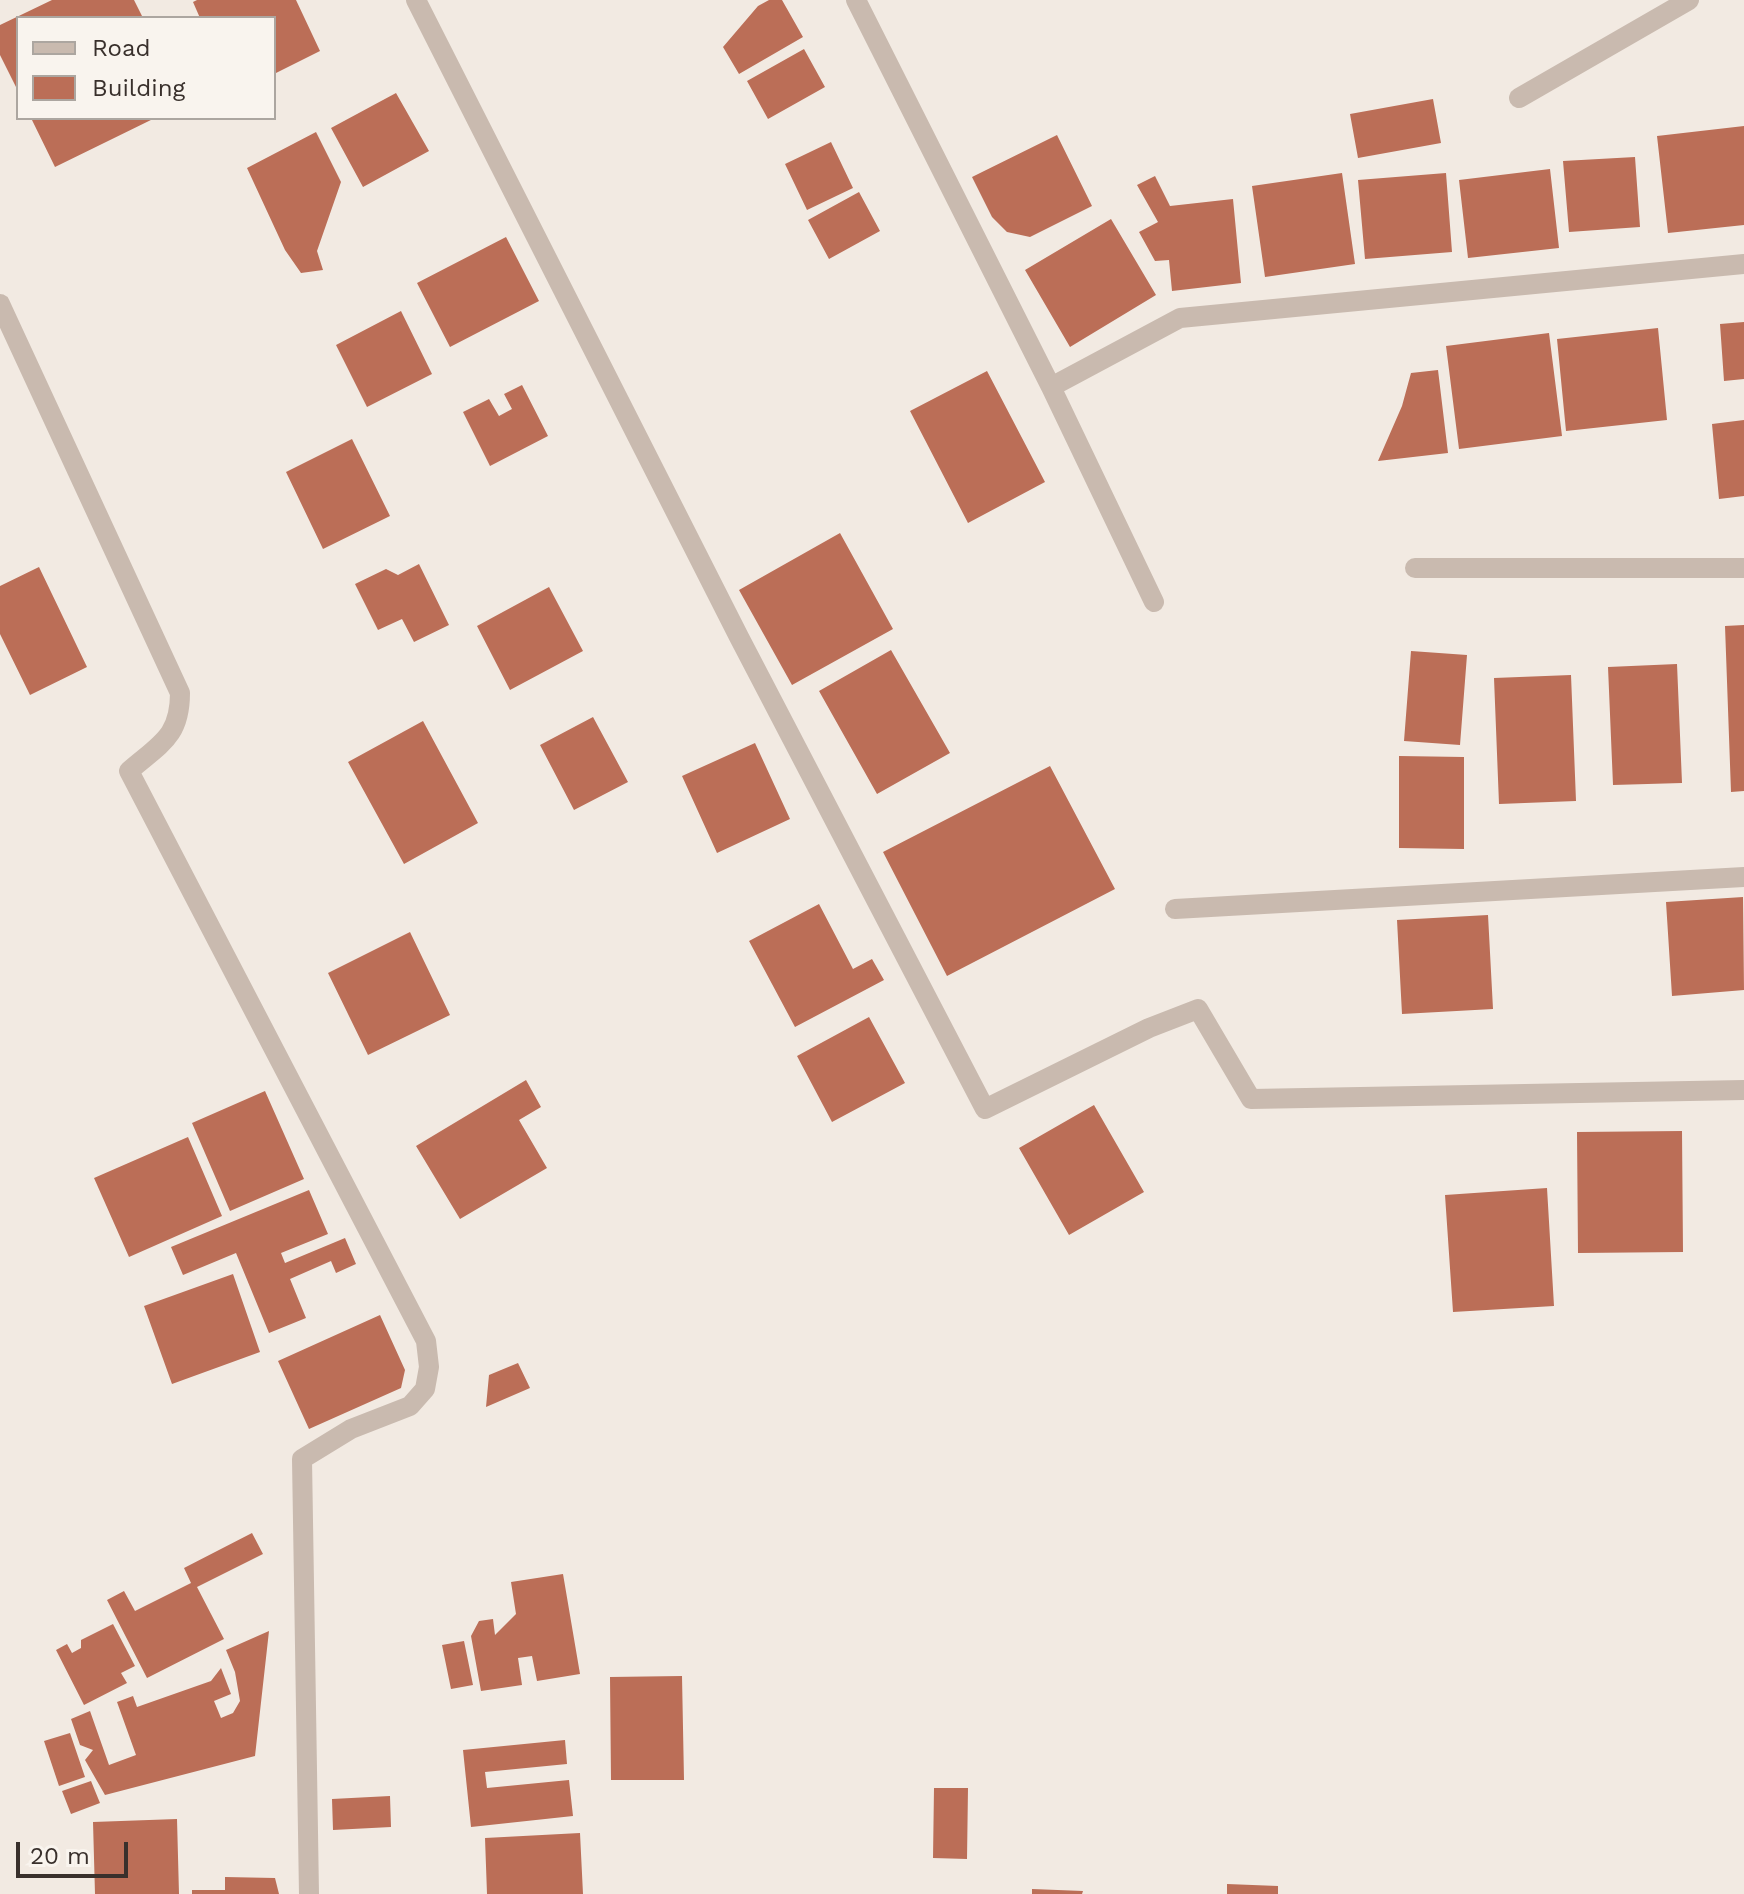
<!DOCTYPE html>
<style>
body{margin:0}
#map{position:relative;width:1744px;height:1894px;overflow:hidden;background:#f2eae2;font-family:"Work Sans",sans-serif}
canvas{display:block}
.legend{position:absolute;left:16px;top:16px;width:260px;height:104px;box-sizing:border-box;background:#f9f4ee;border:2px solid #aca6a0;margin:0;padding:10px 14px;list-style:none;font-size:24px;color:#39302c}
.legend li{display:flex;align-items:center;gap:16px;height:40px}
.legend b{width:40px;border:2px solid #aca6a0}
.scale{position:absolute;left:16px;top:1842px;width:112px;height:36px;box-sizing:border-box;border:4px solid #39302c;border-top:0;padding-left:10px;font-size:24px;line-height:28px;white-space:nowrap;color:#39302c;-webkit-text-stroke:6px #f9f4ee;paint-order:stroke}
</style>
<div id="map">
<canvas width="1744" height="1894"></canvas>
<ul class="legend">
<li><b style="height:10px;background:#c9baaf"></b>Road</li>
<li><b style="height:22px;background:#bb6e57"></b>Building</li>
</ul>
<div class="scale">20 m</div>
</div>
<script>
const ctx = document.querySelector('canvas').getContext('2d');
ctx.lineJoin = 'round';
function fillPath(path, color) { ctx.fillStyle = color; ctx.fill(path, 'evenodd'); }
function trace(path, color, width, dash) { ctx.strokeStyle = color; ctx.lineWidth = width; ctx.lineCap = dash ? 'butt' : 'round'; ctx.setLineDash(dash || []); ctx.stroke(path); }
fillPath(new Path2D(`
 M52,0H134L143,18H18V91L0,55V25Z
 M197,0H296L320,51L274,74V18H200L193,2Z
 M769,0H782L803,37L739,74L723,47L758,6Z
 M804,49L825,87L768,119L747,81Z
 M396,93L429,151L363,187L331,128Z
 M1433,99L1441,143L1358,158L1350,114Z
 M31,118H155L55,167Z
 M1744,126V225L1668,233L1657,136Z
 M316,132L341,182L317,251L323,270L301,273L285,250L247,168Z
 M1057,135L1092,206L1030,237L1007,232L992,217L972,177Z
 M831,142L853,188L807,210L785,164Z
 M1635,157L1640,227L1569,232L1563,161Z
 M1550,169L1559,248L1468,258L1459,180Z
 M1342,173L1355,264L1265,277L1252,186Z
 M1446,173L1452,252L1365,259L1358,180Z
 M1155,176L1170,206L1233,199L1241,283L1172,291L1169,260L1155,261L1139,232L1158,222L1137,185Z
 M859,192L880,231L829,259L808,220Z
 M1111,219L1156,295L1070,347L1025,270Z
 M506,237L539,301L450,347L417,283Z
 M401,311L432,374L367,407L336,345Z
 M1744,322V379L1724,381L1720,324Z
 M1658,328L1667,420L1566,431L1557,339Z
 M1549,333L1562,436L1459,449L1446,346Z
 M1438,370L1448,453L1378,461L1402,406L1411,373Z
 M987,371L1045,482L968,523L910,411Z
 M522,385L548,436L490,466L463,412L489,399L499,416L512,409L504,394Z
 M1744,420V496L1719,499L1712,424Z
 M352,439L390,516L323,549L286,472Z
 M840,533L893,629L792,685L739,590Z
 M419,564L449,625L414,642L402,619L378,630L355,584L386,569L398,575Z
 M39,567L87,667L30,695L0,634V586Z
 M549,587L583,651L510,690L477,626Z
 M1744,625V791L1731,792L1725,626Z
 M891,650L950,753L877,794L819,691Z
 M1411,651L1467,655L1460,745L1404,741Z
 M1677,664L1682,783L1613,785L1608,667Z
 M1571,675L1576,801L1499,804L1494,678Z
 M593,717L628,782L574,810L540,745Z
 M423,721L478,823L404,864L348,762Z
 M755,743L790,819L717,853L682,776Z
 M1399,756L1464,757V849L1399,848Z
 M1050,766L1115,889L947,976L883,852Z
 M1743,897L1744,990L1672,996L1666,902Z
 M819,904L853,969L872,959L884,980L795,1027L749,941Z
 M1488,915L1493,1009L1402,1014L1397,920Z
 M410,932L450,1015L368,1055L328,973Z
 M869,1017L905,1083L832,1122L797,1056Z
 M526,1080L541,1107L519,1120L547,1168L460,1219L416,1146Z
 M265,1091L304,1179L230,1211L192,1123Z
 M1094,1105L1144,1192L1069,1235L1019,1148Z
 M1682,1131L1683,1252L1578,1253L1577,1132Z
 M188,1137L222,1216L129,1257L94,1178Z
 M1547,1188L1554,1306L1453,1312L1445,1195Z
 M309,1190L328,1234L281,1253L285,1263L345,1238L356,1264L336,1273L331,1261L290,1279L306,1318L269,1333L236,1253L183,1275L171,1247Z
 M233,1274L260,1352L172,1384L144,1306Z
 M380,1315L405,1370L401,1388L309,1429L278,1361Z
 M518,1363L530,1388L486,1407L489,1375Z
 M252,1533L263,1554L197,1587L224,1639L147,1678L107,1600L124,1591L135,1611L191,1583L184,1568Z
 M563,1574L580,1674L537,1681L532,1656L518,1658L522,1685L481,1691L471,1636L479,1621L493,1619L495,1635L516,1614L511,1582Z
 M113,1624L135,1666L121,1673L127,1683L84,1705L56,1650L67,1644L72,1653L81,1648V1640Z
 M269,1631L255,1756L105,1795L85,1760L93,1750L80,1745L71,1719L90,1711L109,1765L136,1755L117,1702L133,1696L137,1707L211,1681L221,1668L231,1694L214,1701L221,1718L233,1713L240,1701L235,1672L226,1650Z
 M464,1641L473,1685L451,1689L442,1645Z
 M682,1676L684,1780H611L610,1677Z
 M70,1733L85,1777L59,1786L44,1741Z
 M565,1740L567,1764L485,1772L487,1788L569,1780L573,1816L471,1827L463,1750Z
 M91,1781L100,1803L71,1814L62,1791Z
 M934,1788H968L967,1859L933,1858Z
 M390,1796L391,1827L333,1830L332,1799Z
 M177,1819L179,1894H95L93,1822Z
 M580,1833L583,1894H487L485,1838Z
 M225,1877L275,1878L279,1894H192V1890H225Z
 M1227,1884L1278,1886V1894H1227Z
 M1032,1889L1083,1891L1082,1894H1032Z`), '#bb6e57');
trace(new Path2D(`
 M416,0L739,637L985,1109L1149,1028L1198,1009L1251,1099L1744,1090
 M856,0L1051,387L1180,318L1744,264
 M1519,98L1689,0
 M0,304L180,693C180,737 160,744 129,771L426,1341L429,1367L425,1389L410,1406L351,1429L302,1459L309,1894
 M1051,387L1154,602
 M1415,568H1744
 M1175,909L1744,877`), '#c9baaf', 20);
</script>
